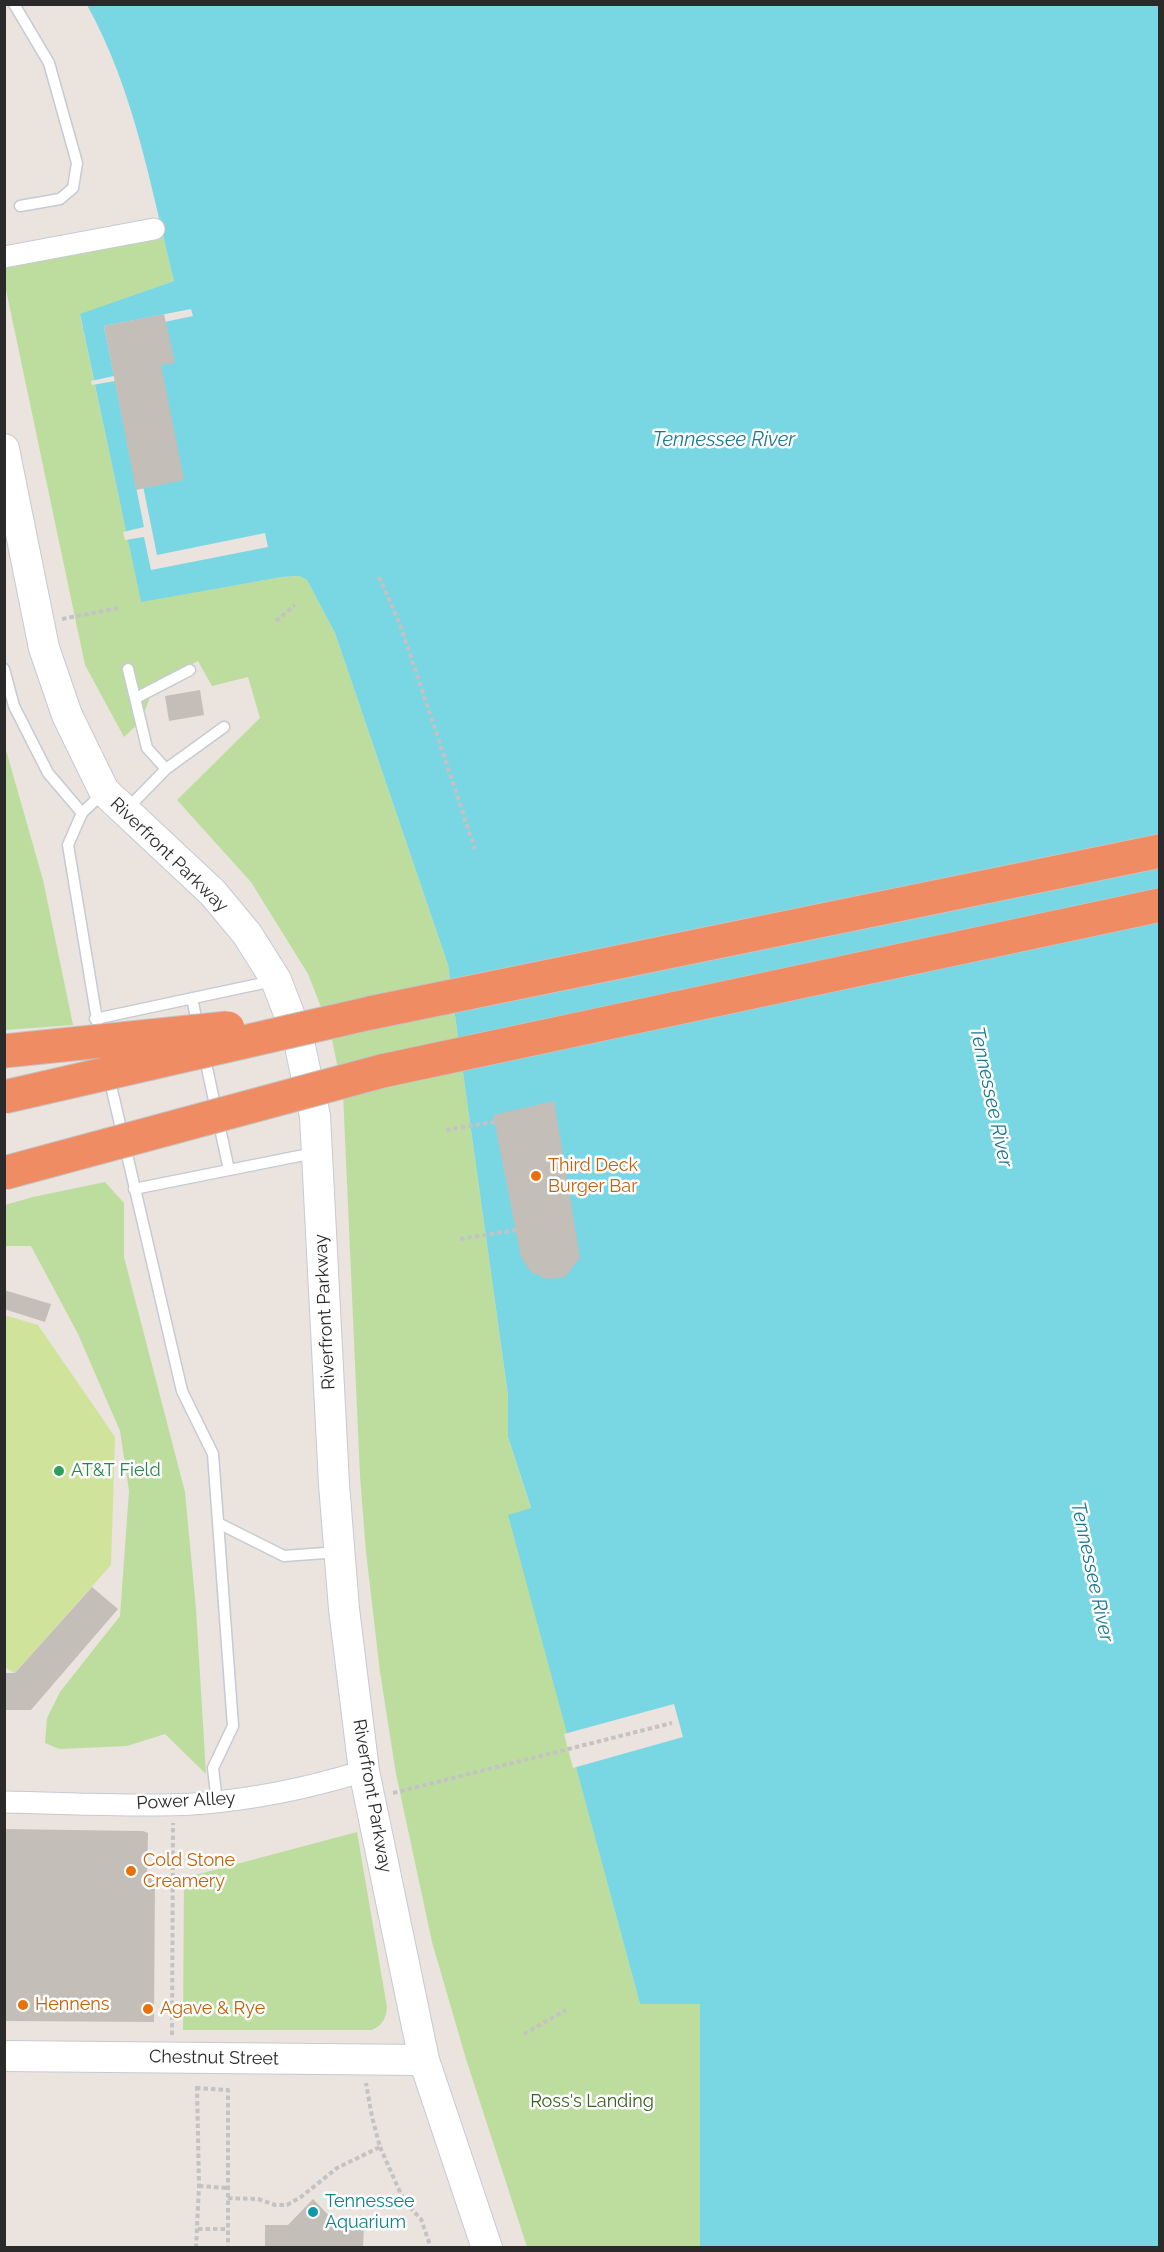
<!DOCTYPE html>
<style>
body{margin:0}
#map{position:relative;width:1164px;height:2252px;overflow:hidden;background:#ebe3de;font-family:Raleway,sans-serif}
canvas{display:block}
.frame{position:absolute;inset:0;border:6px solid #2a2a2a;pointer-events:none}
</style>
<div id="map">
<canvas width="1164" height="2252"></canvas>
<div class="frame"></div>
</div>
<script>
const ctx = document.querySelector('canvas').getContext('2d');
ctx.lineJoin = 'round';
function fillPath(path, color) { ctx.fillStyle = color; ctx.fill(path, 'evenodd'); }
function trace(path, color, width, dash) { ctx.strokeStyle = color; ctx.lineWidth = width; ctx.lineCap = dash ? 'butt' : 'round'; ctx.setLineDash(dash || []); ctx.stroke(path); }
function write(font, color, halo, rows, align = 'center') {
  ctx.font = font + ' Raleway,sans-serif'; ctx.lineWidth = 5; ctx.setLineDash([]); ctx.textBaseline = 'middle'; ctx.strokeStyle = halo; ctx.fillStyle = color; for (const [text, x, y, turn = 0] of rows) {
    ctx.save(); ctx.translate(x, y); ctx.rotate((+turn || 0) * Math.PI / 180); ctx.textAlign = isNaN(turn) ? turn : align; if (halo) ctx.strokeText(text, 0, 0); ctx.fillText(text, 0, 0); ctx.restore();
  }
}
fillPath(new Path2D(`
 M163,236L174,281L80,315L141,601L282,577L299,576L307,580L335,633L448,965L508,1395V1437L531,1509L509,1516L640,2004H700V2247H527L466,2059L432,1942L396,1774L380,1672L366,1552L360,1476L343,1093L330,1030L308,974L251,882L177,800L260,718L248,677L212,686L198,661L155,684L141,721L124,737L85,665L5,285L4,267Z
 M4,743L43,880L73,1025L5,1030Z
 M105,1182L124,1203V1257L185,1492L196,1609L206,1774L165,1734L127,1746L59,1749L45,1743L47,1718L60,1692L120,1616L129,1491L120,1431L78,1334L31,1246H5V1205L33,1197Z
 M357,1832L387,2007C386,2018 383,2025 372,2030H183L184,1878Z`), '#bddd9f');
fillPath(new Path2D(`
 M4,1315L38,1325L115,1437L111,1565L15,1673L4,1667Z`), '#cfe39b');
fillPath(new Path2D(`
 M87,5H1159V2247H700V2004H640L508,1515L531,1508L508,1437V1395L448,965L335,633L307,580L299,576L282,577L141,602L80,314L174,281C151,188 134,89 87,5Z`), '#79d7e4');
fillPath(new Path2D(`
 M191,309L193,316L112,333L157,555L265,533L268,547L151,570L144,537L125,540L123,532L144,527L115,381L92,385L91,381L114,376L104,326Z
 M674,1704L683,1737L573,1768L564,1734Z`), '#ebe3de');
fillPath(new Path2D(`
 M164,314L175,363L161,365L184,480L136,490L104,326Z
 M200,690L204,715L169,721L165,696Z
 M554,1101L580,1258L565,1277L547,1279L531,1272L521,1257L493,1115Z
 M4,1290L51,1304L45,1322L4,1309Z
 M92,1587L118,1609L31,1710H4V1673H15Z
 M4,1829L143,1831L148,1833L147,1878H155L154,2022L4,2021Z
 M313,2199L339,2226H364L363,2247H265V2225H288Z`), '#c4beb9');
const lane = new Path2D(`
 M14,4L49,63L77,163L73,188L60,199L20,206
 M4,669L14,706L48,773L82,813L103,793
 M128,669L147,748L166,769
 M136,698L190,670
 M127,809L166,769L224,727
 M82,813L68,845L100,1038
 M192,998L198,1027
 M95,1019L273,981
 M204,1054L229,1170
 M109,1077L182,1391L213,1454L233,1726L213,1768L217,1802
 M134,1189L314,1153
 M218,1523L284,1556L339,1552`);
const street = new Path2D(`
 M4,257L154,229
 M4,1802C67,1803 131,1807 193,1804C251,1800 309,1788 364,1771`);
const secondary = new Path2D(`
 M4,449L44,648L67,715L104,791L213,893L247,934L276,980L298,1037L315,1116L334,1484L344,1609L364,1771L424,2060L487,2248
 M4,2056L424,2060`);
const highway = new Path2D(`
 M370,1013L1160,851
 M382,1071L1160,905`);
trace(lane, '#c5cad3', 13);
trace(street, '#c5cad3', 23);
trace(secondary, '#c5cad3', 32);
trace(highway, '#c3c3c3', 35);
trace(new Path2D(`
 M379,577L400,624L475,849
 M62,619L118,608
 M276,621L295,605
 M446,1130L494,1122
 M460,1239L516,1230
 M393,1793L672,1723
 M524,2034L566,2010
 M172,2035L173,1823
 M196,2088L228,2090V2248
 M380,2147L404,2201L421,2219L431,2248
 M199,2186L227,2188
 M228,2198L258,2199L275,2205H287L301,2197L337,2168L380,2147L372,2117L366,2083
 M198,2229H228
 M196,2248L199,2186L197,2086`), '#c3c3c3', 4, [4.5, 3]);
trace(lane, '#fff', 10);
trace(street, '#fff', 21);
trace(secondary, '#fff', 30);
trace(highway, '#f08c63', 33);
const highwayBridge = new Path2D(`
 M4,1051L228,1028
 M4,1097L370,1013
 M4,1173L382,1071`);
trace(highwayBridge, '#c3c3c3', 35, []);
trace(highwayBridge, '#f08c63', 33);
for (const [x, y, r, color] of [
 [536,1176,6,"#e8710a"],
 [59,1471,6,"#2e9e5b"],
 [131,1871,6,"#e8710a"],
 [23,2005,6,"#e8710a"],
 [148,2009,6,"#e8710a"],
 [313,2212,6,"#0f9aa8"]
]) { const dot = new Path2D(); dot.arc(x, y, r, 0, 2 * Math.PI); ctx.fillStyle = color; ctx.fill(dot); trace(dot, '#fff', 2); }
write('18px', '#2a2a2a', '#fff', [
 ["Riverfront Parkway",169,855,44],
 ["Riverfront Parkway",325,1312,-93],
 ["Riverfront Parkway",372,1796,80],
 ["Power Alley",186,1801,-3],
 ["Chestnut Street",214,2058,1]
]);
write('18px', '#c56008', '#fff', [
 ["Third Deck",548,1166],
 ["Burger Bar",548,1187],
 ["Cold Stone",143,1861],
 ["Creamery",143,1882],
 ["Hennens",35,2005],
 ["Agave & Rye",160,2009]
], 'left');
write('18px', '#27864d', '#fff', [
 ["AT&T Field",71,1471]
], 'left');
write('18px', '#376120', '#fff', [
 ["Ross's Landing",592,2102]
]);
write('18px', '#0d838f', '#fff', [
 ["Tennessee",325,2202],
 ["Aquarium",325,2223]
], 'left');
write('italic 20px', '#197890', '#fff', [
 ["Tennessee River",724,440],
 ["Tennessee River",991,1097,78],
 ["Tennessee River",1092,1572,78]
]);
</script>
